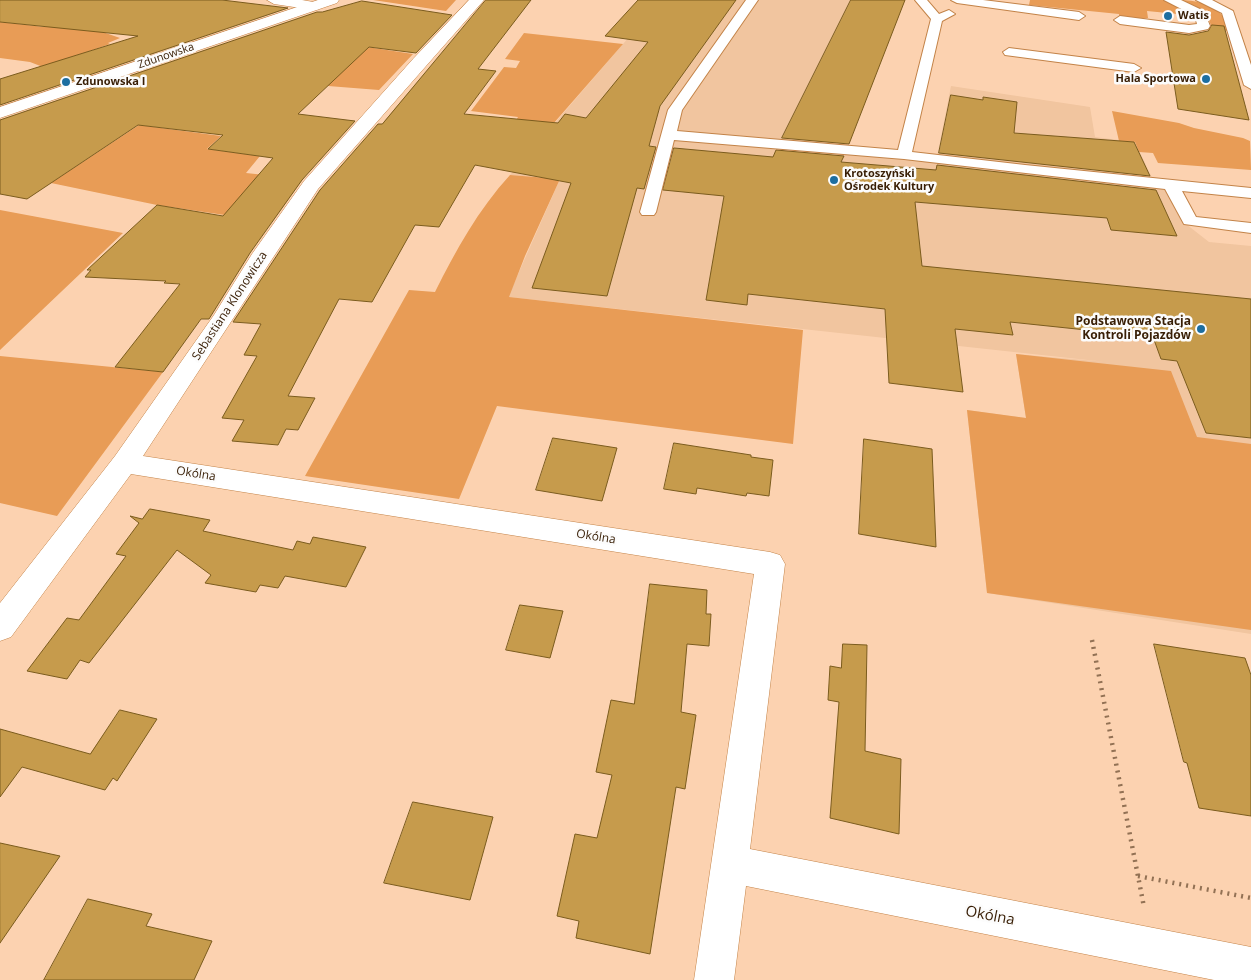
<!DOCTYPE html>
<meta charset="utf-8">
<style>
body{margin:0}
canvas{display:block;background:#fcd2b0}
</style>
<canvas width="1251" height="980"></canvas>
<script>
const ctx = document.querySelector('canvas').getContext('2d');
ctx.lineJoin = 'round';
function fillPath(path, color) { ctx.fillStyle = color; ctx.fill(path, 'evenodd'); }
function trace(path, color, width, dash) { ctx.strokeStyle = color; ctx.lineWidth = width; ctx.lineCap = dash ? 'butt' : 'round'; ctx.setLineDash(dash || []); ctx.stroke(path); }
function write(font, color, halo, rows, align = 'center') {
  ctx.font = font + ' "Open Sans",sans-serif'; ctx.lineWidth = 5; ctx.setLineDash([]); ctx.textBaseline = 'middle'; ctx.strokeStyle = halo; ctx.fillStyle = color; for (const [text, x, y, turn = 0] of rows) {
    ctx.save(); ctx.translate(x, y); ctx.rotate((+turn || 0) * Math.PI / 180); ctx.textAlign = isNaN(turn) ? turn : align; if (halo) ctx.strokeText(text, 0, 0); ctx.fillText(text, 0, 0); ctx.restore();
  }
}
fillPath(new Path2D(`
 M661,0H905L853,133L842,154L936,162L951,86L1090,107L1095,137L1135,142L1156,186L1169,192L1186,224L1209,242L1251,246V634L987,593L967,410L1026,418L1016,354L1106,362L508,297L560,179L510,175Z`), '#f1c59f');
fillPath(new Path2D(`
 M373,0H456L446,11Z
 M1030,0H1164L1187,11L1188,15L1147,11L1148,18L1139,19L1119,16V14L1029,5Z
 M1180,0C1194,0 1212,4 1222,15C1225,19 1226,26 1228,31L1212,28C1206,9 1198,7 1180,0Z
 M62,18L120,38L108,43L110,44L43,67L30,62L0,58V22L45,27Z
 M524,33L623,44L546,132L511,129L518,117L471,111L504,67L516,68L520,61L505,59Z
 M341,43L413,54L379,90L290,83Z
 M1112,111L1179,123L1194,128L1243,138L1250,141L1251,170L1158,163L1153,153L1139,152L1135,142L1119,141Z
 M139,125L221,136L207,149L260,156L246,173L303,179L272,222L157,205L51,183Z
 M510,175L560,179L525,256L509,297L803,330L793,444L497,406L459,499L305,476L409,290L435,292C456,250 478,210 510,175Z
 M0,210L123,233L0,350Z
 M1016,354L1171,371L1197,437L1251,444V630L987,593L967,410L1026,418Z
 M0,356L163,372L57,516L0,503Z`), '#e89c56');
const building = new Path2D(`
 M0,0H222L288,8L0,105V79L138,36L0,22Z
 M486,0H531L478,69L496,71L464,114L558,123L565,114L586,118L648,42L605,36L638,0H736L660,106L649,146L656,147L644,189L637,188L607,296L532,288L571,183L475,165L439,227L415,225L372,302L339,299L288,396L315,398L298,430L286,429L278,445L232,441L244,420L222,418L257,356L244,355L261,324L233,322L320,190L378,124H382Z
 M851,0H905L849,144L782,138Z
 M362,1L452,15L416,53L369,47L298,114L355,121L302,180L250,253L209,319H201L163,372L115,367L180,284L164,283L166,281L85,277L91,270H87L157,205L223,216L273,158L208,149L223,135L138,125L27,199L0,194V120L317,12H322Z
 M1212,25L1224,26L1249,120L1178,109L1166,32L1189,35L1208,31Z
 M951,95L983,100V97L1017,102L1014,133L1134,142L1150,176L939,153Z
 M674,148L773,157L776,150L844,156L841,162L936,170L937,165L1156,190L1177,236L1111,230L1107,218L915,202L922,266L1251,299V438L1206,433L1177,361L1161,359L1153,337L1010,322L1013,335L955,329L963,392L889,383L885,309L748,294L747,305L706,300L724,196L663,190Z
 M553,438L617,448L602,501L536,490Z
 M864,439L932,449L936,547L859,534Z
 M674,443L751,455V457L773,460L769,496L747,493L746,496L697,488L696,494L664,489Z
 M150,509L210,520L203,531L293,550L297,541L310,544L313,537L366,547L346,587L285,576L278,588L260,585L256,592L205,583L211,575L177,550L89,663L80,660L67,679L27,671L67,618L79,620L126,556L116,554L139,523L130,516L142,519Z
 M650,584L707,590L706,614H711L709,646L687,644L681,712L696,715L685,789L676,787L650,954L576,938L579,921L557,916L575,834L597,838L612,775L596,772L611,700L634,704Z
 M520,605L563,611L550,658L506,650Z
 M843,644L867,645L865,751L901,759L899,834L830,818L839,702L828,700L830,666L841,668Z
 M1154,644L1245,658L1251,675V816L1199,808L1187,763L1184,762Z
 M120,710L157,719L117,781L113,778L105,790L22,767L0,797V729L90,754Z
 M413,802L493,817L470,900L384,883Z
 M0,843L60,856L0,943Z
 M88,899L152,914L146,926L212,941L194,980H44Z`);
fillPath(building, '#c69b4c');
trace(building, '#7b5c1e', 1);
const lane = new Path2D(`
 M746,0H758L682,110L677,131L898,150L931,19L915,0H927L939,14L949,10L955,14L942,21L912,152L1025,165L1251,188V198L1182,191L1196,217L1251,223V233L1184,224L1165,189L904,159L674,140L656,212L654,215H642L640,212L668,110Z
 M951,0H983L1079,12L1085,16L1079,20L957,3Z
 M1164,0H1181L1204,11L1210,26L1208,29L1189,33L1120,24L1114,20L1120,16L1189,25L1197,24L1195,16Z
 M1196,0H1212L1233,11L1251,65V89L1244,85L1222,13Z
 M1009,48L1134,64L1141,68L1134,72L1005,55L1003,52Z`);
const street = new Path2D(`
 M267,0H302L319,3L321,6L319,9L314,10L274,4Z
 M469,0H484L318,189L143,456L770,552L780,555L785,564L750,849L1251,947V980H1214L746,886L734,980H694L754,574L131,474L11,637L0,641V603L115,456L214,315L252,254L304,181L413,59Z`);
const secondary = new Path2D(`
 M318,0H339L337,3L0,118V107Z`);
trace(lane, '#c38348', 2);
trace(street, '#c38348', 1);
trace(secondary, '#c38348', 1);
trace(new Path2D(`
 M1092,640L1144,907
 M1138,876L1251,898`), '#927154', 4.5, [2, 5]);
fillPath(lane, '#fff');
fillPath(street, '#fff');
fillPath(secondary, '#fff');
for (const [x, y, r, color] of [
 [1168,16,5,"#1d6ea0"],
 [1206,79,5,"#1d6ea0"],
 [66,82,5,"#1d6ea0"],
 [834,180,5,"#1d6ea0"],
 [1201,329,5,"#1d6ea0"]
]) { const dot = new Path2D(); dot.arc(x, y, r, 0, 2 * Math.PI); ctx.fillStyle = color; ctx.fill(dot); trace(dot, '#fcfcfc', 2); }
write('bold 11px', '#381e05', '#fcfcfc', [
 ["Watis",1178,16],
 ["Hala Sportowa",1196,79,"right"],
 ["Zdunowska I",76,82],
 ["Krotoszyński",844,174],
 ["Ośrodek Kultury",844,187]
], 'left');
write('11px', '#381e05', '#fcfcfc', [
 ["Zdunowska",166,56,-19]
]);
write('12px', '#381e05', '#fcfcfc', [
 ["Sebastiana Klonowicza",230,306,-57],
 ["Okólna",196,474,9],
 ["Okólna",596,537,9]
]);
write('bold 12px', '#381e05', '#fcfcfc', [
 ["Podstawowa Stacja",1191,322],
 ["Kontroli Pojazdów",1191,336]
], 'right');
write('15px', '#381e05', '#fcfcfc', [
 ["Okólna",990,916,11]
]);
</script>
